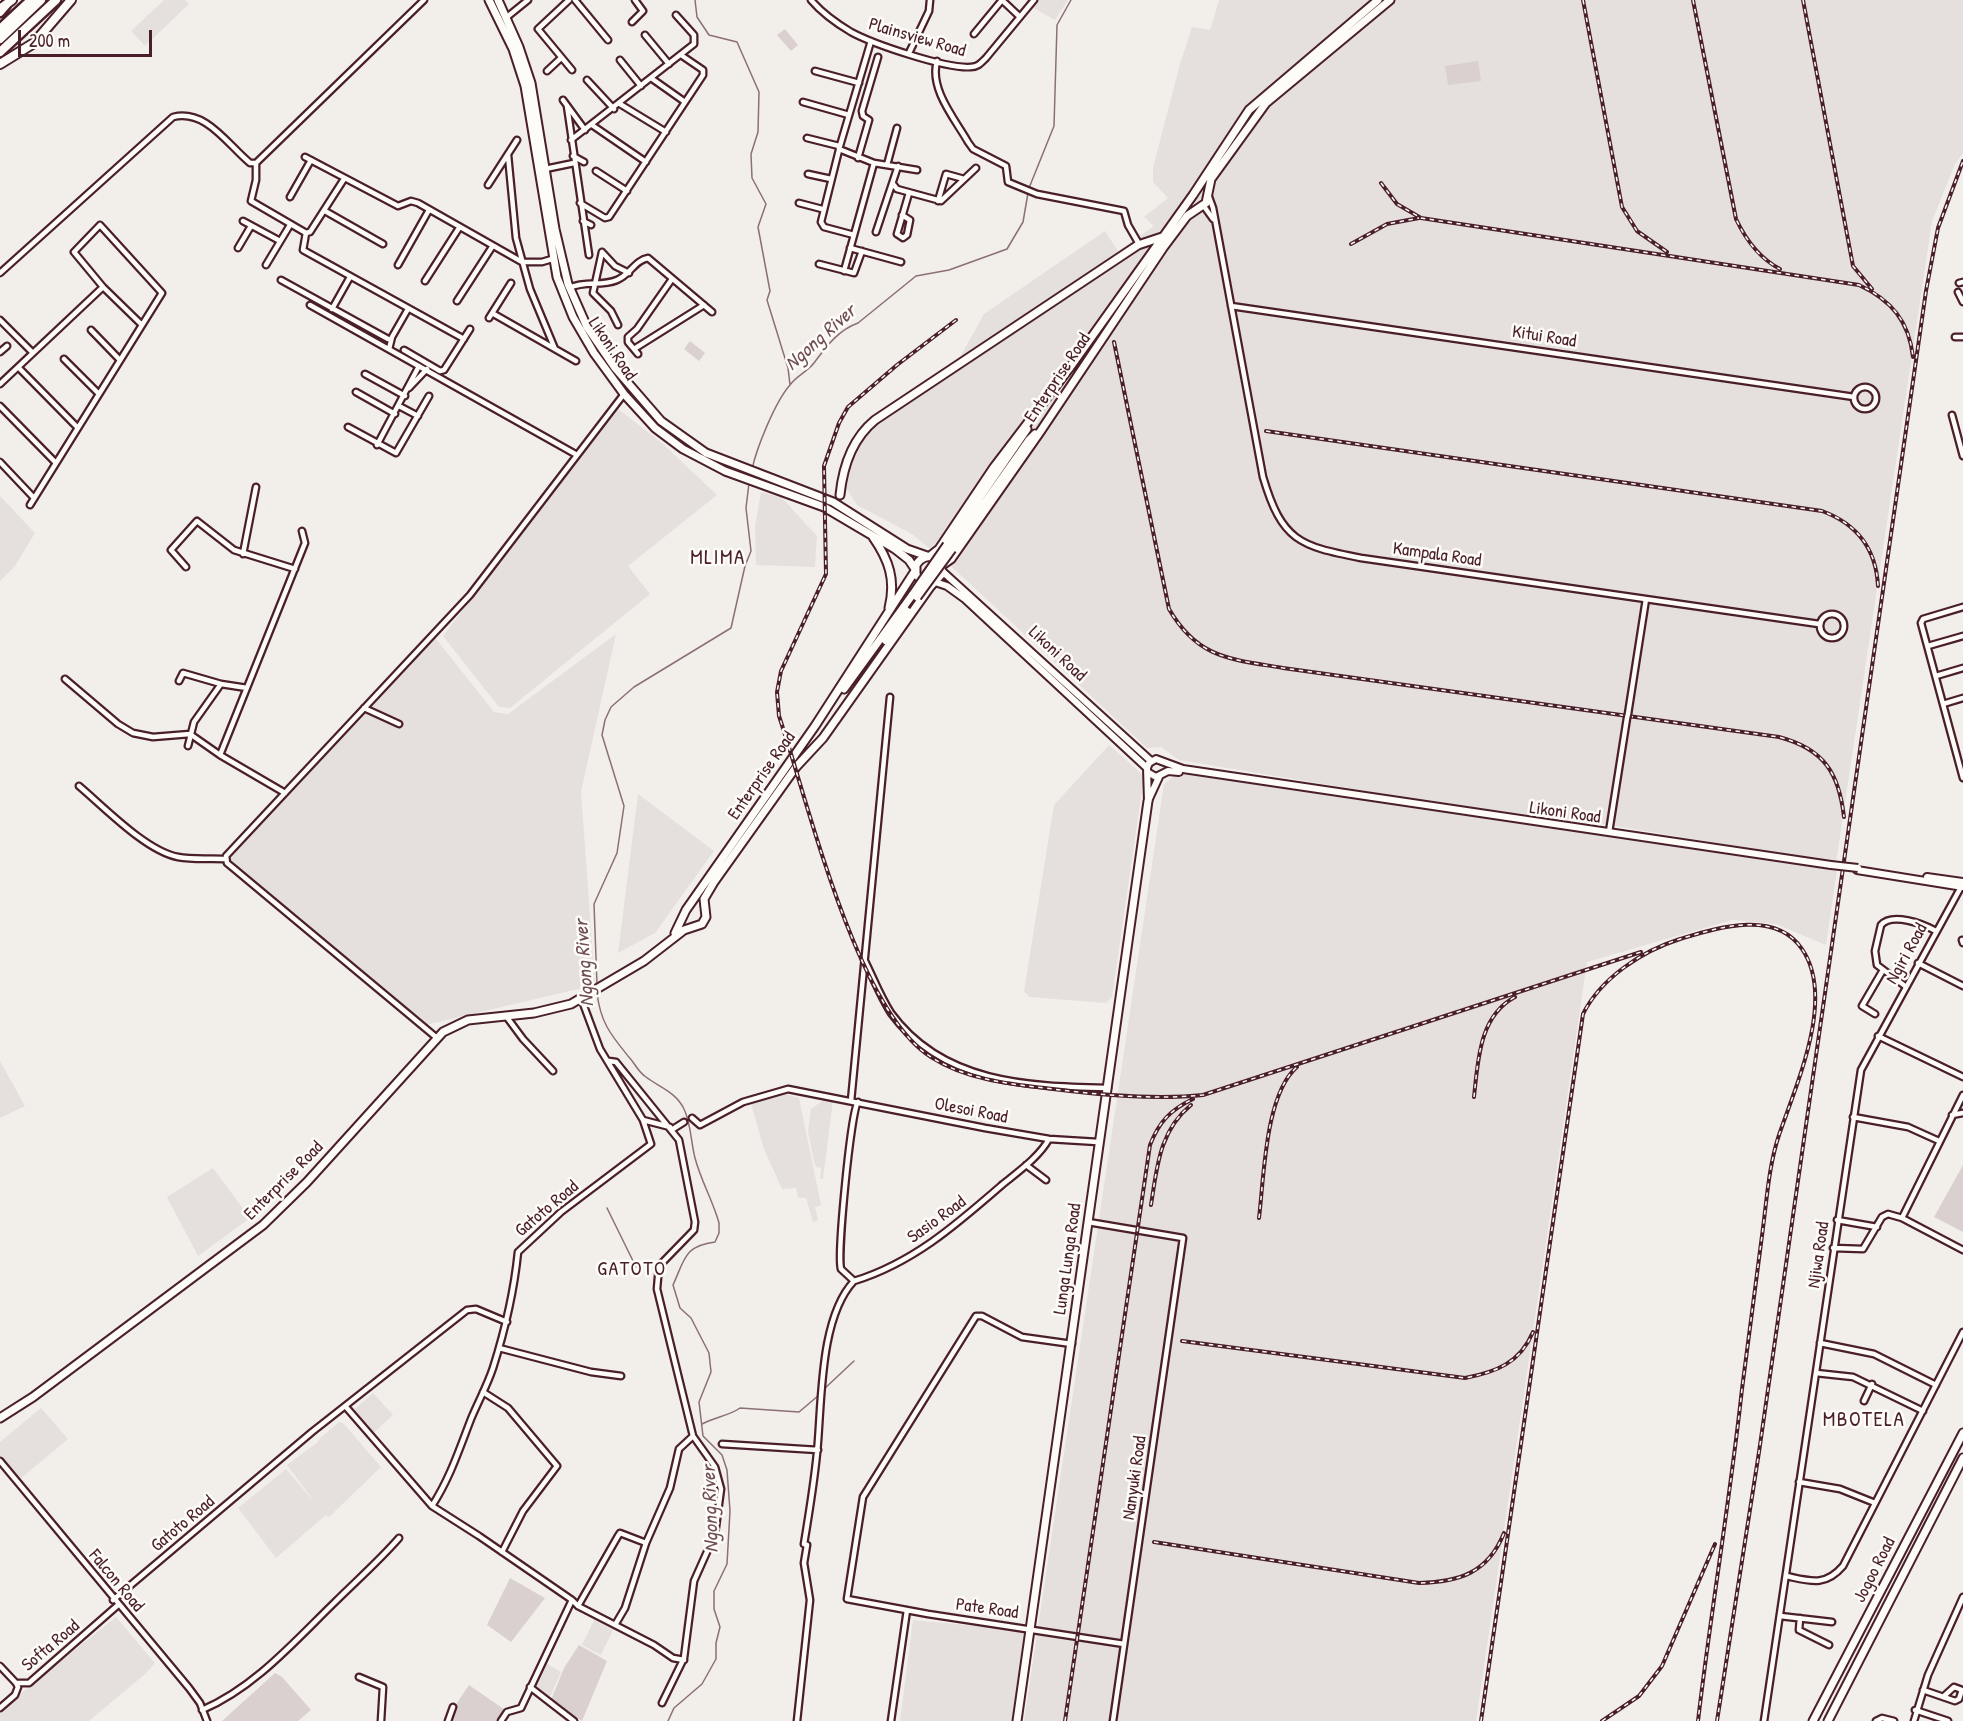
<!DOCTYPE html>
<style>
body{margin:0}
#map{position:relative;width:1963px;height:1721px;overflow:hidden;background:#f2efeb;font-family:"Patrick Hand",sans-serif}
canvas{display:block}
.scale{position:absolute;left:18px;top:30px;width:134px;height:27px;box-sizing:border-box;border:3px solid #4a1f2b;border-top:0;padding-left:8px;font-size:18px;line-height:21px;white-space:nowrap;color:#4a1f2b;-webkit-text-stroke:4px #fdfcf7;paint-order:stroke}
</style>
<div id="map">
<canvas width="1963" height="1721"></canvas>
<div class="scale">200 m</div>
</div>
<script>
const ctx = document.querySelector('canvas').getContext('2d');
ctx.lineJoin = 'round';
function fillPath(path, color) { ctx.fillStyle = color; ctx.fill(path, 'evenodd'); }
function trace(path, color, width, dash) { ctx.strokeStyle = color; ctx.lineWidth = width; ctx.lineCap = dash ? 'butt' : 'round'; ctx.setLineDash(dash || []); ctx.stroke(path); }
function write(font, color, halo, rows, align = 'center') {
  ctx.font = font + ' "Patrick Hand",sans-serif'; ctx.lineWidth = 5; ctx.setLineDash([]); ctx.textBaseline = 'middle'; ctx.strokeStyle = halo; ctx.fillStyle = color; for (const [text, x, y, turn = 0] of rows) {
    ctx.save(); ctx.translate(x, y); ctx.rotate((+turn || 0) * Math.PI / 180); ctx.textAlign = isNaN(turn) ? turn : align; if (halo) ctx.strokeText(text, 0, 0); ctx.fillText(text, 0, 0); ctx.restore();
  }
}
fillPath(new Path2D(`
 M164,0H185L189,4L145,46L131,31Z
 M1035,0H1068L1055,20L1030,6Z
 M1219,0H1963V153L1955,164L1932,221L1836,863L1610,825L1432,802L1179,760L1161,747L1147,748L953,568L912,534L857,505L845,486L851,460L863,439L878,423L959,359L984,314L1105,231L1118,251L1154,226L1144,217L1168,198L1153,182V168L1180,64L1192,27L1210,30Z
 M618,409L663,444L717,495L628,566L650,594L510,708L499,707L443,636Z
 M761,492L781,497L817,536L815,567L756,565L755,527Z
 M0,496L35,533L15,566L0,581Z
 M616,634L581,792L595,985L421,1026L226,864L227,853L433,635L494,712L508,714Z
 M1109,745L1144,776L1112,997L1106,1003L1029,997L1024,991L1054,805Z
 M1190,773L1837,870L1826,945L1776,924L1732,920L1587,962L1476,1721H1024L1164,784L1174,776Z
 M638,794L714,851L655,933L618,953Z
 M0,1061L25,1106L0,1118Z
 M782,1093L799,1098L821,1205L815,1207L818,1220L813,1222L806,1198H798L796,1188L782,1189L764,1149L750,1100Z
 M825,1099L833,1100L823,1179H820L821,1168L816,1167L814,1162L808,1131L811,1109Z
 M213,1168L250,1218L198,1256L167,1197Z
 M373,1393L393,1415L371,1435L354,1415L355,1409Z
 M41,1408L68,1439L19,1480L0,1455V1442Z
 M339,1422L343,1423L381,1467L329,1517L326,1515L276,1558L238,1508L286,1469L316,1504L287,1465L318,1442L319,1439Z
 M116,1617L155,1663L145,1674L89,1721H0V1710Z
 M594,1620L613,1630L601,1655L582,1645Z
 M913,1620L1028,1631L1014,1721H900Z
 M544,1662L561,1672L549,1699L533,1687Z`), '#e5dfdd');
fillPath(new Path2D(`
 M785,29L798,45L791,51L777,35Z
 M1478,61L1481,81L1448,85L1445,66Z
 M690,341L705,353L699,361L684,349Z
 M1963,1165V1232L1934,1217Z
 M510,1578L545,1598L511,1642L487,1625Z
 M579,1645L607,1661L582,1721L551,1700L564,1668Z
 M275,1673L282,1677L311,1710L298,1721H222Z
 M469,1685L505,1710L498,1721H445Z`), '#d9d0cf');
trace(new Path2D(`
 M695,0L697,17L709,35L737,42L759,92L758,132L751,154L752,178L766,204L758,227L770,291L767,300L788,368L790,385
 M1029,188L1054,126L1057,25L1071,0
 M752,469C757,447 775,402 790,385C796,376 807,372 814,363C826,347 838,330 858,323L916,276L949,270L1007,249L1023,222L1028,193
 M597,985L594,904L617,853L624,806L602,735L605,720L611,707L634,687L731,628L745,566L751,551L746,508L749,483
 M597,992C600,1022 611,1035 628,1056C635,1063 637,1071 646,1077C659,1087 676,1092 684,1109C691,1123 691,1143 695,1158C701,1181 713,1201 719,1223V1233L715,1242C684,1246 685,1259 673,1285L680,1308L691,1318L709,1353L711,1372L699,1402L703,1436L722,1455L727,1470L730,1511L727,1564L714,1591V1609L720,1627L716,1643V1659L702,1684L674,1708L668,1721
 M607,1208L636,1267
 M824,1389L854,1361
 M702,1424C714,1417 729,1416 740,1408L799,1412L819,1395`), '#8b6f75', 1.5);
const minor = new Path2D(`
 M569,0L538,29L572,70
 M575,0L608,40
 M811,0C822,13 836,23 851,32C873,44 946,69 971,67C978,67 981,63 986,58L1034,0
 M1002,0L1020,17
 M507,17L528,0
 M632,22L643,11L635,0
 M974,34L1002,0
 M645,35L669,64
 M871,41L839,149L874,163L917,170
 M909,53L929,11L930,0
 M620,60L641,86
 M937,61C929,89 955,119 968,142L973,149L1006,166L1008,182L1037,194L1124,211L1128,225L1139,244
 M547,71L561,58
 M815,71L859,83
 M651,78L685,102
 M587,80L614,109
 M563,100L585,130
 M803,102L849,115
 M620,104L666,132
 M567,106L589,255
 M592,125L646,162
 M807,138L839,146
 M571,140L694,44V35L676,15
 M839,150L821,222L824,227L854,235
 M508,155L516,238L530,289L555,349
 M573,156L584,162
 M305,157L398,206L411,201L418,203L522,262H542L552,259
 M858,158L869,120L863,116L862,111L878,57
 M256,163V180L251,201L306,233L310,232L344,179
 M887,165L897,128
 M545,169L574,163
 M596,171L627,191
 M808,174L831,179
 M893,184L897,189L941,201L976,168
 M488,185L517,140
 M290,197L311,160
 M1209,197L1213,208L1263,477C1282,541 1299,546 1361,558L1819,624
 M938,201L946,174L964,179
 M580,203L605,218L609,217L703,75V70L681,55
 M799,203L822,209
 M1203,205L1213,219
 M325,211L383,244
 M902,215L910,220L907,235L903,238L897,234L909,193
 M243,221L280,241
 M583,221L591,225
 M876,232L898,166
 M306,233L303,250L464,339
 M238,248L251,226
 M850,248L901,262
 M602,252L593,293L611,311L618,325
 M602,252L615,266L629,273
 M819,264L854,273L862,251
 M266,265L290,225
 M398,265L429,210
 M844,271L874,163
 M0,273L173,117C206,109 227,144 250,163H256L424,0
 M281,280L388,339
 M425,281L459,228
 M1959,283L1963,282
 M569,288C587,280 600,287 617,280C630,275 635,260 648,258L712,312
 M1958,292L1963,302
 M457,301L492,247
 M310,305L577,455
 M1231,306L1854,397
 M332,309L350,277
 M492,313L576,361
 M489,318L511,283
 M0,320L33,353
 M91,330L119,359
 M1955,337H1963
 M389,349L392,337L408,309
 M634,349L704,305
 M404,350L440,371L444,370L470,329
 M0,352L7,346
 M638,354L628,342V337L637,329L672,279
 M64,359L98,393
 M18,367L77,427
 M365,374L405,396
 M0,384L103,287L142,325
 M1854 398a11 11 0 1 1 22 0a11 11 0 1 1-22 0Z
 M409,388L427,369
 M356,392L395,414
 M0,406L56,463
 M399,406L418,416
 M1952,415L1963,456
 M348,427L396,453L429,396
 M377,445L419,366
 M0,462L34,498
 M30,505L162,293L100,225L74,252L103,287
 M243,554L256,487
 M186,567L171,550L197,521L234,550L295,569
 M1963,607L1923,619L1921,623L1963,778
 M1820 626a12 12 0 1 1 24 0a12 12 0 1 1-24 0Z
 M1928,646L1963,636
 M1936,676L1963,668
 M65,679L118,724L133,733L153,737L190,734L220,755
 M179,681L183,673L221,684
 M1943,704L1963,698
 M364,708L399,724
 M1628,714L1646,599
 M188,746L194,722L221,684L247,688
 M79,786C104,807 146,851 178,857C193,860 210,858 226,859
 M285,793L220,755L305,543L302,531
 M1609,832L1627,718
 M1962,940L1963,943
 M864,959C873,977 880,996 891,1013C943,1084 1028,1086 1108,1088
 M1918,963L1963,986
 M1905,986L1877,965L1875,951L1881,925C1892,912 1923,924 1936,931
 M1875,1014L1862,1006L1883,970
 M506,1016L523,1039L553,1071
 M1878,1036L1963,1077
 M437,1038L232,867L227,863L226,856L470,595L624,394
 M609,1061L616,1062L679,1140L695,1222L694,1230L659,1266L657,1289L693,1436L715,1467L721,1489L715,1534L694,1581L684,1658L662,1703
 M851,1101L890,697
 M1952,1115L1963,1113
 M1853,1117L1908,1127L1939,1141
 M692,1118L700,1125L743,1102L788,1089L985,1128L1049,1139L1098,1142
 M643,1120L670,1127
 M673,1129L684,1122
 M1026,1165L1046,1180
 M1902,1218L1963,1095
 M1837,1220L1877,1227
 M1088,1222L1183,1238L1113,1721
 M1833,1248L1863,1249L1882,1217L1888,1214L1902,1218L1963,1250
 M854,1281L841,1269C837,1254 851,1110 858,1102
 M1820,1343L1874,1354L1936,1385
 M1072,1344L1022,1337L982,1316H976L863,1497L847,1599L928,1614L1124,1644
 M499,1348L591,1372L621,1376
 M1816,1373L1853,1377L1923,1411
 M483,1392L508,1408L557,1466L523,1511L502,1552
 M1864,1401L1872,1384
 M346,1407L432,1506L479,1536L572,1600L521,1708L507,1712L501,1721
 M722,1444L818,1450
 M0,1461L189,1688L200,1703L207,1721
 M1799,1482L1840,1489L1875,1503
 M432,1506C450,1478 459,1450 471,1419C478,1402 487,1386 493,1368C505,1330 514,1292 518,1252L561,1212L651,1144L643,1120L600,1049L581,998
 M1786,1576C1810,1581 1825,1587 1843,1566L1963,1332
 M113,1600L312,1432L467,1310L476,1309L507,1322
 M572,1600L578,1606L654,1645L673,1658L684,1660
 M578,1606L618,1536L620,1533L646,1543
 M1780,1616L1832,1622
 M1800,1618L1799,1630L1829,1645
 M615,1625L625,1608L646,1543L670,1488L679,1449L693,1436
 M0,1666L16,1683H29L118,1605
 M359,1677L383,1687L381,1721
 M530,1687L574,1721
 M1923,1690L1955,1701L1959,1699L1962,1690L1954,1687L1943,1697
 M0,1708L15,1695L18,1687L16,1683
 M202,1710C254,1688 294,1642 334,1603C355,1582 379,1561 399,1538
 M1915,1710L1948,1721
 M448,1721L453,1707
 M797,1721L810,1600L804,1563L807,1545L804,1544C809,1514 814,1484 817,1453C822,1404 819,1318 854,1281C913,1263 957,1224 1003,1184C1019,1171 1039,1157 1049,1139
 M891,1721L907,1610
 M1764,1721L1861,1070L1961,887
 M1876,1721L1882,1718L1894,1721
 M1914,1721L1928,1675L1963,1597`);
const tertiary = new Path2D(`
 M942,571L1151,761
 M935,582L947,586L965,599L1147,768
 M1149,773L1156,777L1168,771L1179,772
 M1148,801L1147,768L1149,763L1156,759L1183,769L1831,865
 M1148,801L1159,777
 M1857,870L1963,887
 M1927,877L1963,882`);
const secondary = new Path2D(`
 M489,0L513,49L525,86L557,277L573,317L594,353L624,394L655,428L683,449L725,471L824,507L895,549L909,560L915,569
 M498,0L519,47L531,83L555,229L568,284L587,327L615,368L661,421L706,453L833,502L907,549L927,556
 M840,495C843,466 853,438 875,420L1138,245L1162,237
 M873,537C889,560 896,580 889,608
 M947,545L1027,429
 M952,549L1029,440L1035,434
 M930,556L939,549L994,467L1071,366L1193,195L1249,110L1378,0
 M941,566L951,559L1040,432L1163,248L1187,216L1206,203L1211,179L1266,103L1390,0
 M886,641L907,611
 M844,689L913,594
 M675,933L686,910L815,726L915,571
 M0,1418L33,1397L263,1225L307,1182L443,1032L468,1020L534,1013L571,1004L644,961L684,930L702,924L706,917L704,899L714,882L796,767L823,738L930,587L941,575C944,557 925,550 916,565V575L925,583L934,582
 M1017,1721L1148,801
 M1813,1721L1963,1433
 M1828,1721L1963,1458`);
const trunk = new Path2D(`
 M1,8L12,0
 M0,64L34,43L71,0`);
const motorway = new Path2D(`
 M0,12L6,5
 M0,29L31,0
 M0,39L41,0
 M0,52L56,0`);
trace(minor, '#4a1f2b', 9);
trace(tertiary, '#4a1f2b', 10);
trace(secondary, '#4a1f2b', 11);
trace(trunk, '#4a1f2b', 12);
trace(motorway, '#4a1f2b', 13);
trace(minor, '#fdfcf7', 4.5);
trace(tertiary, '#fdfcf7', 6);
trace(secondary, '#fdfcf7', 7);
trace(trunk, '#fdfcf7', 8);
trace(motorway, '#fdfcf7', 8);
const rail = new Path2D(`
 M1583,0L1622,207L1637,231L1667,252
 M1693,0L1736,219C1746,240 1759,258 1780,269
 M1803,0L1853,266L1872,289
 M1381,183L1397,204L1421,218L1859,285C1891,300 1909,321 1913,357
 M1351,244L1387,224L1419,218
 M956,320L897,365L848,407L839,423L824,466L826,574L781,671L777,692L779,716C808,801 856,1010 931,1057C967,1080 1010,1084 1053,1089C1101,1095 1154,1100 1203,1095L1641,952
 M1114,342L1169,609C1198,659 1231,659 1283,668L1779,737C1824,749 1839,773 1844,817
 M1266,431L1822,511C1857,524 1876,548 1878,586
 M1474,1097C1478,1061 1479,1016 1515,997
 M1151,1205C1157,1168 1159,1131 1191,1105
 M1259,1218C1264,1178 1265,1094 1297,1067
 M1182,1341L1465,1378C1496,1372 1520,1363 1533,1332
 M1154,1542L1419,1583C1459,1582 1488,1573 1504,1533
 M1065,1721L1150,1145C1159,1122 1170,1110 1193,1099
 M1481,1721L1583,1014C1601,978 1642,951 1680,939C1717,928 1775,909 1802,949C1836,998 1796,1085 1779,1135C1769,1165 1767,1197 1763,1228C1756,1281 1749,1335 1742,1389C1730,1500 1711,1610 1698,1721
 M1602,1721L1639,1696L1662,1666L1715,1544
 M1717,1721L1759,1452L1926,291L1938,228L1963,161`);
trace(rail, '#4a1f2b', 4);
trace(rail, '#fdfcf7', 1.5, [4.5]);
const minorBridge = new Path2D(`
 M1627,718L1628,714`);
const tertiaryBridge = new Path2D(`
 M1831,865L1858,868`);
const secondaryBridge = new Path2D(`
 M913,594L947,545
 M917,597L952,549`);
trace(minorBridge, '#4a1f2b', 9, []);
trace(tertiaryBridge, '#4a1f2b', 10, []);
trace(secondaryBridge, '#4a1f2b', 11, []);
trace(minorBridge, '#fdfcf7', 4.5);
trace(tertiaryBridge, '#fdfcf7', 6);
trace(secondaryBridge, '#fdfcf7', 7);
write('18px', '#4a1f2b', '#fdfcf7', [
 ["Plainsview Road",917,38,16],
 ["Kitui Road",1544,337,9],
 ["Likoni Road",612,349,56],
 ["Enterprise Road",1058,378,-56],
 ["Kampala Road",1437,555,8],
 ["Likoni Road",1057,654,43],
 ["Enterprise Road",762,776,-55],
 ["Likoni Road",1565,813,8],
 ["Ngiri Road",1907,954,-61],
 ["Olesoi Road",971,1111,11],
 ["Enterprise Road",284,1181,-45],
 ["Gatoto Road",547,1209,-40],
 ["Sasio Road",937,1220,-36],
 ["Njiwa Road",1819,1255,-82],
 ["Lunga Lunga Road",1068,1259,-82],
 ["Nanyuki Road",1135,1478,-82],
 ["Gatoto Road",183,1524,-40],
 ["Jogoo Road",1875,1570,-63],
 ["Falcon Road",116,1581,50],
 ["Pate Road",987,1609,8],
 ["Softa Road",51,1646,-40]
]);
write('italic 20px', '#704e56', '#fdfcf7', [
 ["Ngong River",821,338,-42],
 ["Ngong River",585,963,-94],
 ["Ngong River",711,1509,-92]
]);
ctx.letterSpacing = '1.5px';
write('20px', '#4a1f2b', '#fdfcf7', [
 ["GATOTO",632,1270]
]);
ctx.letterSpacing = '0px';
ctx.letterSpacing = '1.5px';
write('21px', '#4a1f2b', '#fdfcf7', [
 ["MLIMA",718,558],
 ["MBOTELA",1864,1420]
]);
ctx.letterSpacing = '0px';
</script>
